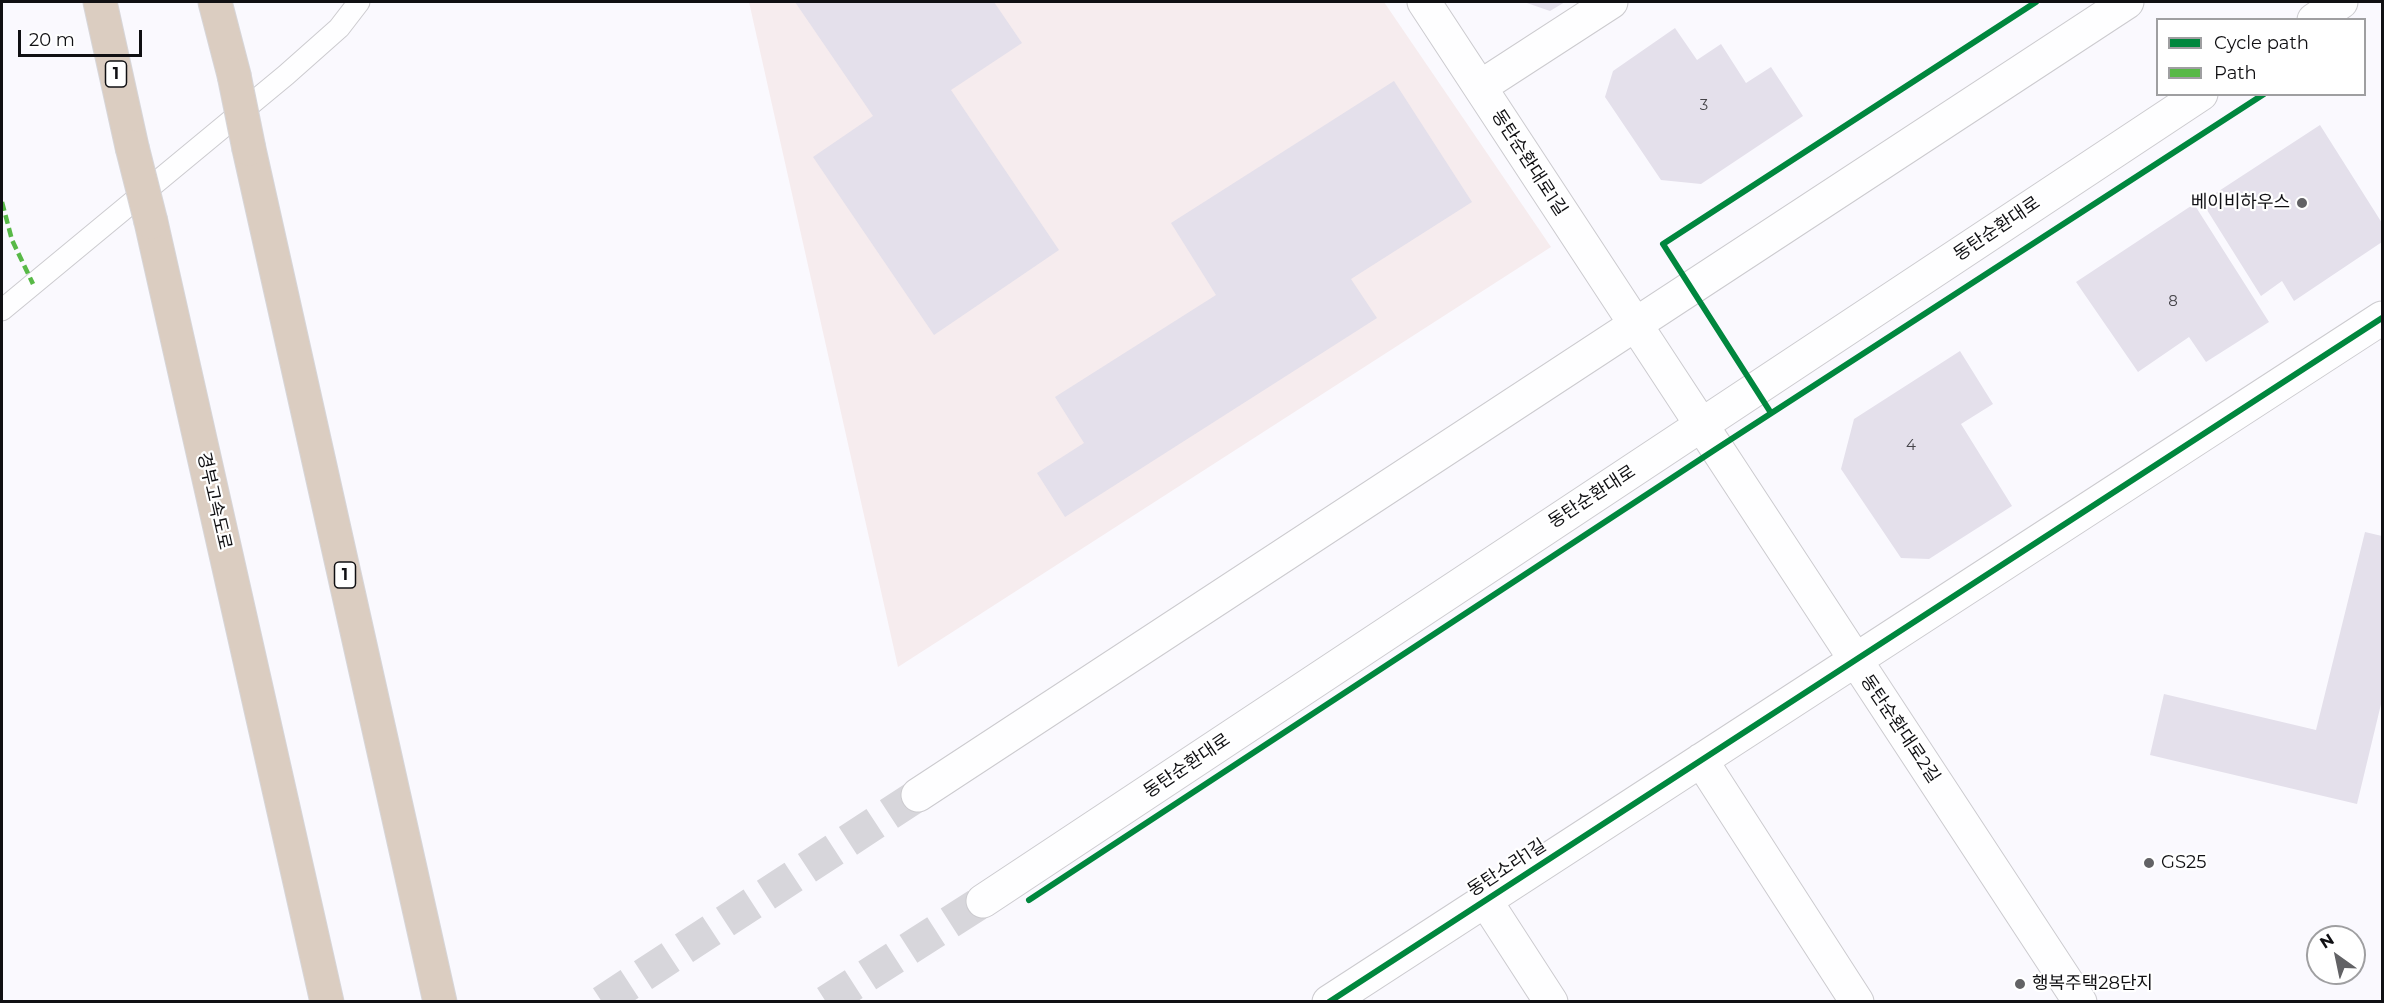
<!DOCTYPE html>
<meta charset="utf-8">
<style>
body{margin:0}
#map{position:relative;width:2384px;height:1003px;overflow:hidden;background:#faf9fe;font-family:Montserrat,sans-serif}
canvas{display:block}
.frame{position:absolute;inset:0;border:3px solid #101013;pointer-events:none}
.legend{position:absolute;left:2156px;top:18px;width:210px;height:78px;box-sizing:border-box;background:#fff;border:2px solid #9f9fa1;margin:0;padding:8px 10px;list-style:none;font-size:18px;color:#101013}
.legend li{display:flex;align-items:center;gap:12px;height:30px}
.legend b{width:30px;border:2px solid #9f9fa1}
.north{position:absolute;left:2306px;top:925px;width:60px;height:60px;box-sizing:border-box;background:#fff;border:2px solid #9f9fa1;border-radius:50%;rotate:327deg;font-size:16px;font-weight:700;line-height:24px;text-align:center;color:#101013}
.north::after{content:'';display:block;margin:auto;width:21px;height:27px;background:#626265;clip-path:polygon(50% 0,100% 100%,50% 72%,0 100%)}
.scale{position:absolute;left:18px;top:30px;width:124px;height:27px;box-sizing:border-box;border:3px solid #101013;border-top:0;padding-left:8px;font-size:18px;line-height:21px;white-space:nowrap;color:#101013;-webkit-text-stroke:4px #fff;paint-order:stroke}
</style>
<div id="map">
<canvas width="2384" height="1003"></canvas>
<div class="frame"></div>
<ul class="legend">
<li><b style="height:8px;background:#00873e"></b>Cycle path</li>
<li><b style="height:8px;background:#58b947"></b>Path</li>
</ul>
<div class="north">N</div>
<div class="scale">20 m</div>
</div>
<script>
const ctx = document.querySelector('canvas').getContext('2d');
ctx.lineJoin = 'round';
function fillPath(path, color) { ctx.fillStyle = color; ctx.fill(path, 'evenodd'); }
function trace(path, color, width, dash) { ctx.strokeStyle = color; ctx.lineWidth = width; ctx.lineCap = dash ? 'butt' : 'round'; ctx.setLineDash(dash || []); ctx.stroke(path); }
function write(font, color, halo, rows, align = 'center') {
  ctx.font = font + ' Montserrat,"Noto Sans KR",sans-serif'; ctx.lineWidth = 4.5; ctx.setLineDash([]); ctx.textBaseline = 'middle'; ctx.strokeStyle = halo; ctx.fillStyle = color; for (const [text, x, y, turn = 0] of rows) {
    ctx.save(); ctx.translate(x, y); ctx.rotate((+turn || 0) * Math.PI / 180); ctx.textAlign = isNaN(turn) ? turn : align; if (halo) ctx.strokeText(text, 0, 0); ctx.fillText(text, 0, 0); ctx.restore();
  }
}
fillPath(new Path2D(`
 M749,2H1384L1551,247L898,667Z`), '#f6ecee');
fillPath(new Path2D(`
 M795,2H994L1022,43L951,90L1059,250L934,335L813,157L873,116Z
 M1524,2H1565L1550,11Z
 M1675,28L1697,60L1721,44L1746,83L1771,67L1803,116L1701,184L1661,180L1605,97L1613,71Z
 M1394,81L1472,202L1351,279L1377,318L1065,517L1037,473L1084,443L1055,397L1216,295L1171,223Z
 M2320,125L2382,223V242L2294,301L2282,281L2261,296L2202,202Z
 M2194,204L2269,322L2206,362L2189,337L2138,372L2076,282Z
 M1960,351L1993,404L1961,424L2012,506L1929,559L1901,558L1841,469L1854,419Z
 M2365,532L2382,536V700L2357,804L2150,755L2164,694L2316,730Z`), '#e4e0eb');
trace(new Path2D(`
 M602,1002L918,795
 M826,1002L983,901`), '#d7d6db', 33, [33, 16]);
const lane = new Path2D(`
 M2,310L286,75L339,28L359,2`);
const street = new Path2D(`
 M1424,2L2080,1002
 M1480,87L1611,2
 M1701,760L1857,1002
 M1485,900L1551,1002
 M1329,1002L2382,318`);
const secondary = new Path2D(`
 M2314,20L2341,2
 M918,795L2127,2
 M983,901L2201,94`);
const highway = new Path2D(`
 M100,2L132,147
 M215,2L234,75
 M249,149L440,1002
 M151,222L327,1002`);
trace(lane, '#cccbcf', 23);
trace(street, '#cccbcf', 35);
trace(secondary, '#cccbcf', 35);
trace(highway, '#d7d6d9', 35);
trace(lane, '#fefeff', 21);
trace(street, '#fefeff', 33);
trace(secondary, '#fefeff', 33);
trace(highway, '#dbcdc1', 33);
const highwayBridge = new Path2D(`
 M234,75L249,149
 M132,147L151,222`);
trace(highwayBridge, '#d7d6d9', 35, []);
trace(highwayBridge, '#dbcdc1', 33);
trace(new Path2D(`
 M2,202L12,240L33,284`), '#58b947', 4.5, [9, 4.5]);
trace(new Path2D(`
 M1771,413L1663,244L2036,2
 M1029,900L1716,449L2264,94
 M1329,1002L2382,318`), '#00873e', 6);
for (const [x, y, r, color] of [
 [2302,203,6,"#626265"],
 [2149,863,6,"#626265"],
 [2020,984,6,"#626265"]
]) { const dot = new Path2D(); dot.arc(x, y, r, 0, 2 * Math.PI); ctx.fillStyle = color; ctx.fill(dot); trace(dot, '#fff', 2); }
write('15px', '#454449', null, [
 ["3",1704,106],
 ["8",2173,302],
 ["4",1911,446]
]);
for (const [x, y, w] of [
 [116,74,21],
 [345,575,21]
]) { const box = new Path2D(); box.roundRect(x - w / 2, y - 13, w, 26, 4.5); ctx.fillStyle = '#fff'; ctx.fill(box); trace(box, '#101013', 1.5); }
write('bold 16px', '#101013', null, [
 ["1",116,74],
 ["1",345,575]
]);
write('18px', '#101013', '#fff', [
 ["동탄순환대로1길",1529,163,57],
 ["동탄순환대로",1997,229,-34],
 ["동탄순환대로",1592,497,-33],
 ["경부고속도로",214,501,77],
 ["동탄순환대로2길",1900,729,56],
 ["동탄순환대로",1187,766,-34],
 ["동탄소라1길",1507,868,-33]
]);
write('18px', '#101013', '#fff', [
 ["베이비하우스",2290,203,"right"],
 ["GS25",2161,863],
 ["행복주택28단지",2032,984]
], 'left');
</script>
